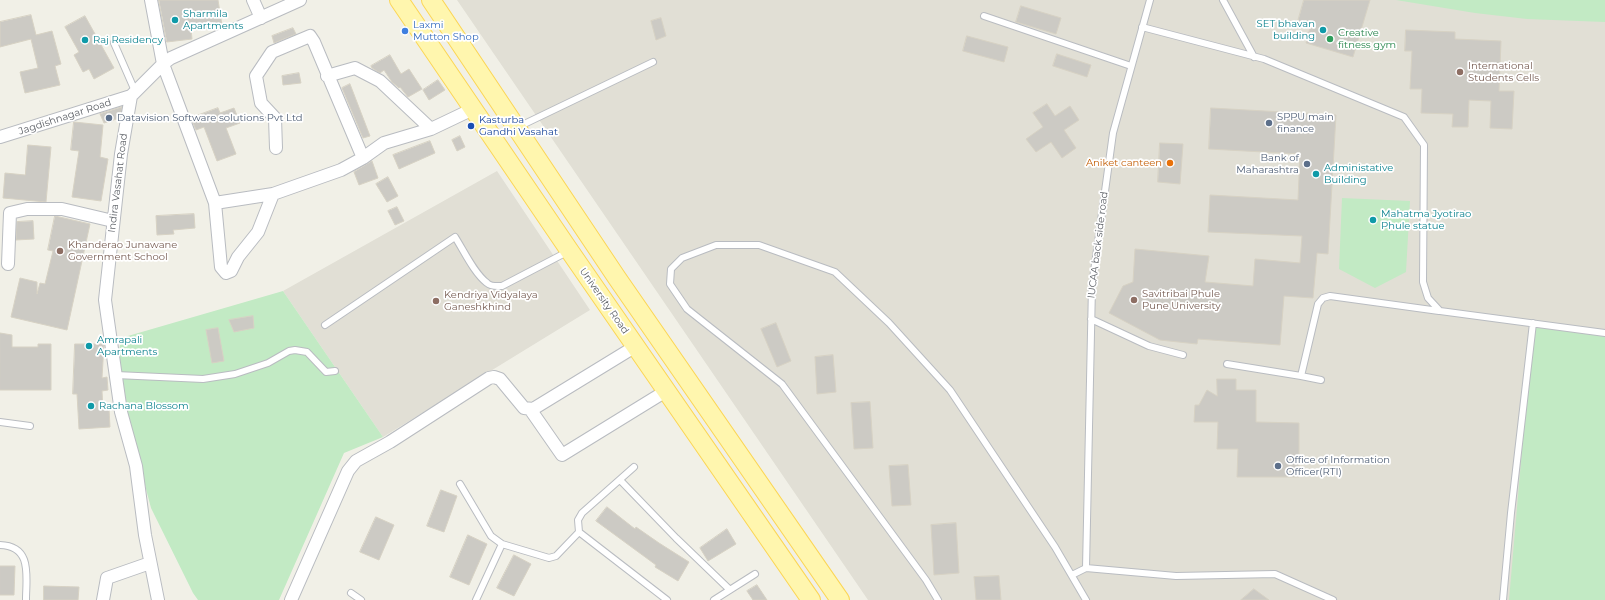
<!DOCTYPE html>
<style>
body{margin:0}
canvas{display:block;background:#f1f0e7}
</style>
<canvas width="1605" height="600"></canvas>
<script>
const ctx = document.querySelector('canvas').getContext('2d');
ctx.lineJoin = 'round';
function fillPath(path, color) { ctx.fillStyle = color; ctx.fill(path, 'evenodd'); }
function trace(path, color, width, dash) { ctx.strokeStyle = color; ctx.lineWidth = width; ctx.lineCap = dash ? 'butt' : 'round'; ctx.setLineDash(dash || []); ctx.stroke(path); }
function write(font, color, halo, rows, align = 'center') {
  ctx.font = font + ' Montserrat,sans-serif'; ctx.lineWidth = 3.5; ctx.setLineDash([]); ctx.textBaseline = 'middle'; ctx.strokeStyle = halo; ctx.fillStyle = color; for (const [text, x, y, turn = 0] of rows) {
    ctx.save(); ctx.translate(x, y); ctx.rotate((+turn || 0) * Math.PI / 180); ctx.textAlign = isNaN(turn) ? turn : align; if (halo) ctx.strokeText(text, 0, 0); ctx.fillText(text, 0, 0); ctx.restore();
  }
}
fillPath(new Path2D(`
 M457,0H1605V600H868Z
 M497,171L590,310L383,437L283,291Z`), '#e1dfd5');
fillPath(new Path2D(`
 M1396,0H1605V22L1527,19L1475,13Z
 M1342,198L1410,201L1406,272L1375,288L1339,269Z
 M283,291L383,437L344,453L279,600H198L193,593L151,508L116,375L121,338Z
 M1533,323L1605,334V600H1509Z`), '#c2eac4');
const building = new Path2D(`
 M159,0H218L222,25L191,29L192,39L167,42Z
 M1304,0H1370L1353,57L1306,43L1310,28L1297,25Z
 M1021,6L1061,18L1056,34L1016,22Z
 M31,15L36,35L52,31L61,64L55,66L60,85L25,93L20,72L38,68L31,39L0,47V22Z
 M85,16L114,68L94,79L89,69L83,72L74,55L79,52L65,27Z
 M661,18L666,36L656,40L651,21Z
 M293,28L296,34L274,43L272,36Z
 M1406,30L1455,32V39L1501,41L1499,91H1514L1512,129L1490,128L1491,101L1469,100L1468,127H1452L1453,114L1421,113L1422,89H1410L1412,51H1405Z
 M967,36L1008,47L1004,62L963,51Z
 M1057,54L1091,65L1087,77L1053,66Z
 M390,55L401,74L409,69L422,89L408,97L400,87L399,88L392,82L384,70L380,73L372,68L371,66Z
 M299,73L301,83L283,85L282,76Z
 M438,80L445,90L429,100L423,90Z
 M350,84L370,136L363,138L342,88Z
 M1047,104L1055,116L1070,106L1079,120L1064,130L1076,148L1062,158L1051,142L1036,152L1026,139L1043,127L1033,113Z
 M122,107L120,118L104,123L100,114Z
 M218,108L220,113L234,108L240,123L226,128L236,154L217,161L204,127L196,130L191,118Z
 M1211,108L1336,115L1328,254L1317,253L1313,298L1284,296L1280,345L1198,339L1197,344L1160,340L1109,313L1123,286L1133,282L1135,249L1209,256L1205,282L1253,286L1255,259L1300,263L1302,236L1208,232L1210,195L1298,200L1300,154L1209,149Z
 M74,122L103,125L100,157L108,159L101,201L72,197L79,151L71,150Z
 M460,136L465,147L457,151L452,140Z
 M430,141L435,153L399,169L393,155Z
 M1160,143L1183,144L1180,184L1158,182Z
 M28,145L51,147L46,202L3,198L5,173L25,175Z
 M372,161L378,178L359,185L354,172Z
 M388,177L398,196L387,202L376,184Z
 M397,207L404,221L395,225L388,211Z
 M194,214L195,228L173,230L174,234L157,235L156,216Z
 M55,216L90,224L67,330L11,317L20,278L37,282V294L40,283L45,284L53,251L48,250Z
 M33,221L34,239L16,240L17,222Z
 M253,316L254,328L234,332L229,320Z
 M776,323L791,361L777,367L761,329Z
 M218,328L224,361L212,363L206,330Z
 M0,333L12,335V347H38V344H51V390H0Z
 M75,344H104L102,378L107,377L108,390L102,391L103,409H109L110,427L79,429L77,394H73Z
 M833,355L836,392L817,394L815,357Z
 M1217,379H1236V390H1256V422L1299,423V477H1237L1238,449H1217L1218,422H1194L1195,405H1199L1207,390L1217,396Z
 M870,402L873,448L854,449L851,403Z
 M908,465L911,505L892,506L889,466Z
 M441,490L457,496L444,532L427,526Z
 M607,507L635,529L636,527L659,543L689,562L678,581L655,567L656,565L596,521Z
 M376,517L394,525L379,560L360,552Z
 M956,523L959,573L934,575L931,525Z
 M727,529L736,544L708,561L700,548Z
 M468,535L487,544L469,585L450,577Z
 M514,555L531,564L514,596L497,588Z
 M0,566H15L14,595H0Z
 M999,576L1001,600H976L974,577Z
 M757,585L767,600H753L747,591Z
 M44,586L79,587L78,600H44Z
 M1254,589L1269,600H1241Z`);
fillPath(building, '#cccac4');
trace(building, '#d7d2c4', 1);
const lane = new Path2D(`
 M1223,0L1254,57
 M984,16L1131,66
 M1142,27L1264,59L1404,117L1424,145L1423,282L1428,298L1440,311L1605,333
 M114,43L135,91
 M518,127L653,62
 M1091,319L1149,346L1183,355
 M325,325L455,237C464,251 474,273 487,283C491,287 497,286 502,286L567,252
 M1227,364L1301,376L1318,304L1323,298L1330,296L1439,311
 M116,375L203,379L235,374L268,363L289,351L295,350L307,352L326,372L335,371
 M1301,376L1321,380
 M0,422L30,426
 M620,480L676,538L730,590
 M460,484L491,536L502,544L549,558L556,556L579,532L578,520L582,513L634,467
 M579,532L667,600
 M0,545C33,546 26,577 26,600
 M1086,568L1092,286L1113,133L1150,0
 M1072,575L1086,568L1176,576L1275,574L1333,600
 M351,593L361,600
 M476,600L502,544
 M714,600L755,574
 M938,600L926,580L782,384L687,309L670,284L671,269L682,258L716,245H759L835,272L889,323L950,390L1055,547L1086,600
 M1503,600L1511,513L1533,323`);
const street = new Path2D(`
 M151,0L163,64L215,203L273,194L341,170L363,158L384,143L431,129L473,109
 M253,0L261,18
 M327,76L355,68L380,81L431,129
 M0,137L131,96
 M276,148L275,118L261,103L256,76L272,52L310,36L314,42L363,158
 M215,203L221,267L226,273L231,271L238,257L258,232L273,194
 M8,264L10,213L27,209H62L113,221
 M530,409L562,455L666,391
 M103,600L107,578L150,563
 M158,600L145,535L136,466L121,412L105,300L121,154L131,96L163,64L171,58L300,0
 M291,600L348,471L356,461L390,442L489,378L494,377L500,379L524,408L533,409L636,346`);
const primary = new Path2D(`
 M399,0L569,250L811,600
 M431,0L617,278L840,600`);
trace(lane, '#b9bcc1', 8);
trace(street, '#b9bcc1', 14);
trace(primary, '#fcd655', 20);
trace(lane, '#fff', 6);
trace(street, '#fff', 12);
trace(primary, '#fff6ae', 18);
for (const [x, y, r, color] of [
 [175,20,4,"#0f9aa8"],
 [1323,30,4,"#0f9aa8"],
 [405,31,4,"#3f7fe0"],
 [1330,39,4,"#2e9e5b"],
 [85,40,4,"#0f9aa8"],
 [1460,72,4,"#8d6e63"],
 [109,118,4,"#5c6f8a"],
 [1269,123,4,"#5c6f8a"],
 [471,126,4,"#1a4fb4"],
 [1170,163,4,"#e8710a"],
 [1307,164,4,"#5c6f8a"],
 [1316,174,4,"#0f9aa8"],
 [1373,220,4,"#0f9aa8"],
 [60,251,4,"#8d6e63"],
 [1134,300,4,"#8d6e63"],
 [436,301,4,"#8d6e63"],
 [89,346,4,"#0f9aa8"],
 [91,406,4,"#0f9aa8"],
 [1278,466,4,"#5c6f8a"]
]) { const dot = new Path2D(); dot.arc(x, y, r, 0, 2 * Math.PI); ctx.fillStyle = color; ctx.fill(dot); trace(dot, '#fff', 1.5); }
write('10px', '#0d838f', '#fff', [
 ["Sharmila",183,14],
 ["Apartments",183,26],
 ["SET bhavan",1315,24,"right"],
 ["building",1315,36,"right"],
 ["Raj Residency",93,40],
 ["Administative",1324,168],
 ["Building",1324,180],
 ["Mahatma Jyotirao",1381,214],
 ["Phule statue",1381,226],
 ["Amrapali",97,340],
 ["Apartments",97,352],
 ["Rachana Blossom",99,406]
], 'left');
write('10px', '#366cbe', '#fff', [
 ["Laxmi",413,25],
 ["Mutton Shop",413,37]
], 'left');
write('10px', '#27864d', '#fff', [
 ["Creative",1338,33],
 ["fitness gym",1338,45]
], 'left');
write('10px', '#785e54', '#fff', [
 ["International",1468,66],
 ["Students Cells",1468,78],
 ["Khanderao Junawane",68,245],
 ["Government School",68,257],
 ["Savitribai Phule",1142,294],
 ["Pune University",1142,306],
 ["Kendriya Vidyalaya",444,295],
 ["Ganeshkhind",444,307]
], 'left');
write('10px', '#5e6268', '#fff', [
 ["Jagdishnagar Road",65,117,-18],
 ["Indira Vasahat Road",118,183,-83],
 ["IUCAA back side road",1098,245,-83],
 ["University Road",604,301,55]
]);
write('10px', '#4e5e75', '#fff', [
 ["SPPU main",1277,117],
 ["finance",1277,129],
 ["Datavision Software solutions Pvt Ltd",117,118],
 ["Bank of",1299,158,"right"],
 ["Maharashtra",1299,170,"right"],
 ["Office of Information",1286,460],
 ["Officer(RTI)",1286,472]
], 'left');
write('10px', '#164399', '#fff', [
 ["Kasturba",479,120],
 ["Gandhi Vasahat",479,132]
], 'left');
write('10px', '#c56008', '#fff', [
 ["Aniket canteen",1162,163]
], 'right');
</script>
